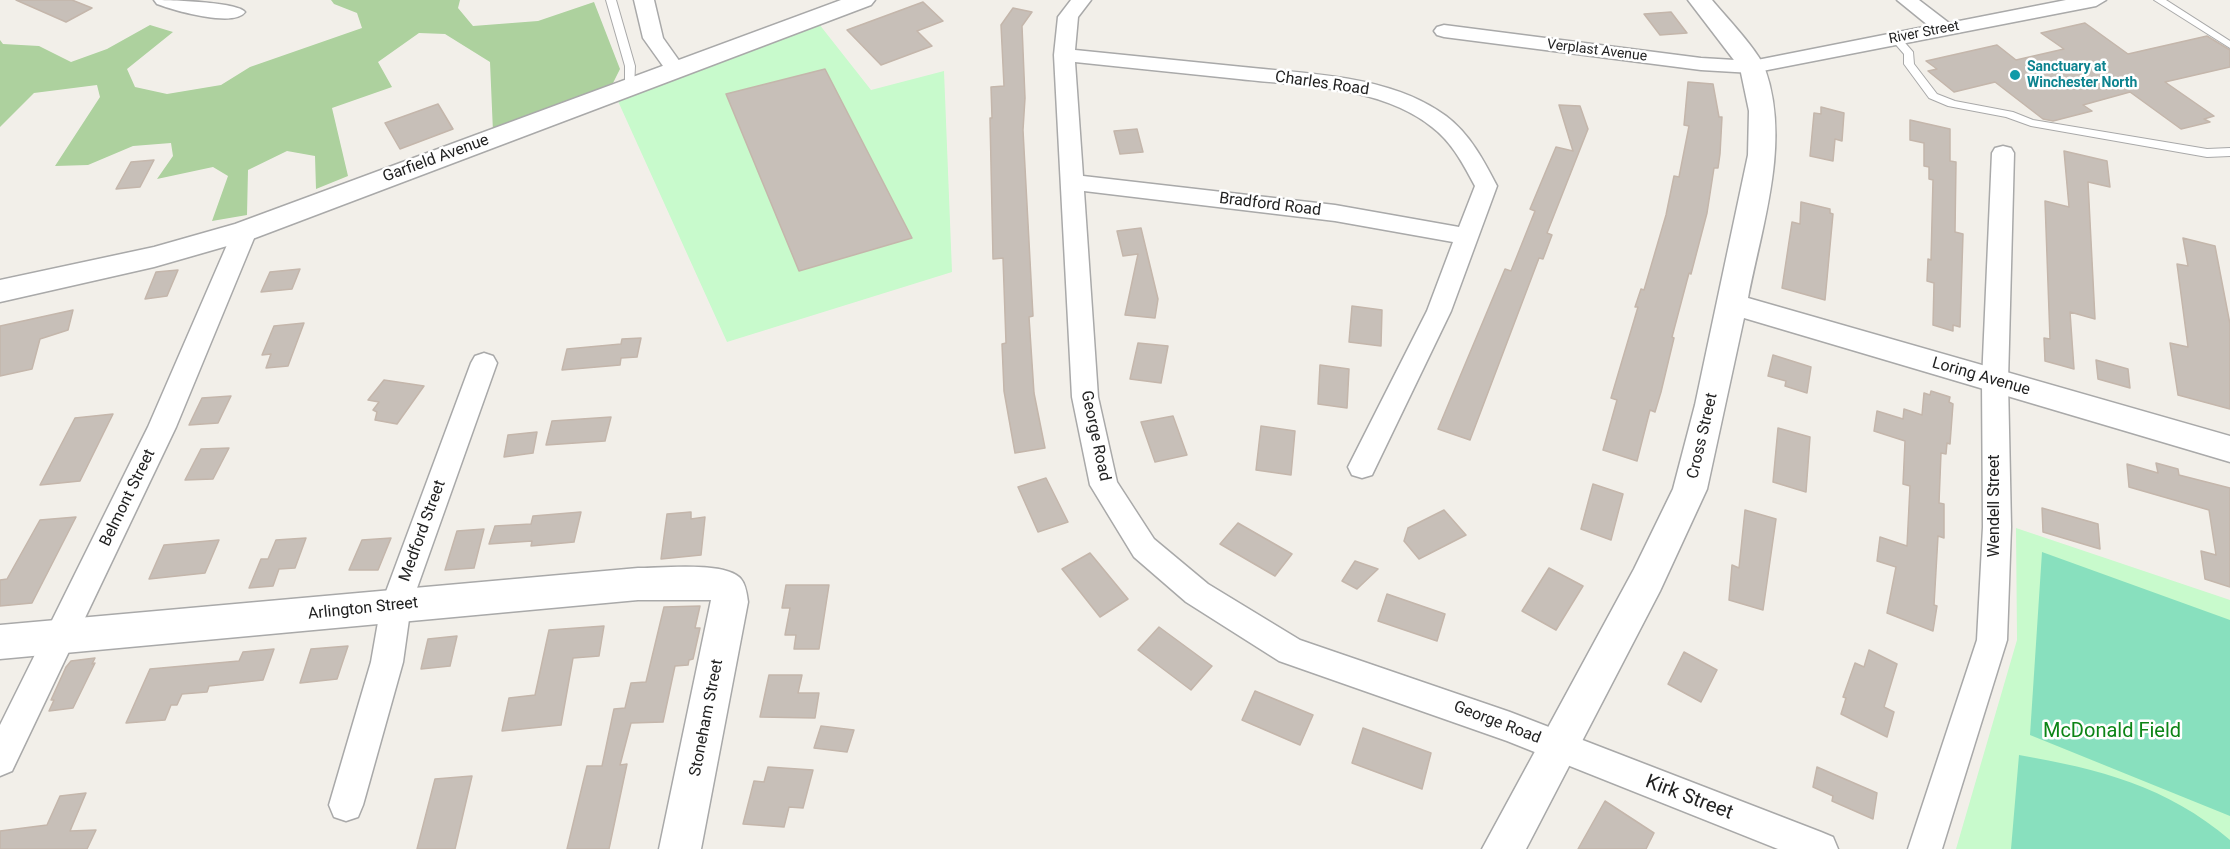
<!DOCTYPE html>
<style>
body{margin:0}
canvas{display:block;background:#f2efe9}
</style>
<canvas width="2230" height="849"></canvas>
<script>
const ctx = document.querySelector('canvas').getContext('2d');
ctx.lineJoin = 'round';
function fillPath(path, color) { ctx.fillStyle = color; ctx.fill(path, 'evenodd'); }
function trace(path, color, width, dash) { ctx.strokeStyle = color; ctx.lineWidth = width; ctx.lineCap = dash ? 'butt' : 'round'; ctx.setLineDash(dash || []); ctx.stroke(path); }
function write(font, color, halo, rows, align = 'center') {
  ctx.font = font + ' Roboto,sans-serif'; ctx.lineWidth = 5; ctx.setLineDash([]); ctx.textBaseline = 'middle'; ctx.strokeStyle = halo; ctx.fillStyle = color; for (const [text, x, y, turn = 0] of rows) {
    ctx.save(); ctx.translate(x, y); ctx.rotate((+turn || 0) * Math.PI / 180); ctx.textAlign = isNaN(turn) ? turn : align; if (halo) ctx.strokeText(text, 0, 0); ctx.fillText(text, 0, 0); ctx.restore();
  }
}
fillPath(new Path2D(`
 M331,0H460L458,8L473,26L538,21L594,2L620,69L613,83L493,132L490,62L445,34L419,33L378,62L392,87L332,108L348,176L316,189L315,156L287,151L248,170L247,215L212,221L228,176L213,167L157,179L173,156L171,143L133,146L88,165L55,166L100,97L97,85L34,93L0,127V40L3,44L39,46L71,62L107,49L150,25L173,32L127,69L135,87L167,94L221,85L250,67L362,28L357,13L334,4Z`), '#add19e');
fillPath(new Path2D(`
 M819,24L871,90L944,71L952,272L727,342L617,99Z
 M2016,528L2230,600V849H1956L2017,640Z`), '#c8facc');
fillPath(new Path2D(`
 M2042,552L2230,620V816L2030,735Z
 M2019,755C2099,769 2167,786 2230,840V849H2011Z`), '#88e0be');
const building = new Path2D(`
 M16,0H72L92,8L66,22Z
 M923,2L943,21L917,31L932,46L881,65L847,30Z
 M1013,8L1032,12L1022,26L1025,98L1023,130L1033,316L1029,317L1034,393L1045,448L1015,453L1004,391L1002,344L1006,343L1003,258L993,259L990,118H992L991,87L1004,86L1001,25Z
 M1671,12L1687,33L1660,35L1644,14Z
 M2085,23L2128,54L2207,36L2230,50V67L2165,82L2214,116L2204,119L2210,122L2181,129L2130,92L2083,105L2092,111L2053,121L2043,119L1995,82L1954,92L1928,71L1937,69L1926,61L1997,45L2016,60L2064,49L2041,33Z
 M825,69L912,238L799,271L726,94Z
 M1688,82L1713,84L1719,117H1722L1720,154L1718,168H1714L1707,213L1691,274L1689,273L1672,337L1674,338L1661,392L1655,412L1650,410L1637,461L1603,450L1617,400L1611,398L1638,307H1635L1641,289L1644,290L1666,215L1674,176L1679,177L1689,126L1684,125Z
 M438,104L453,129L400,149L385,123Z
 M1559,105L1580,106L1588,129L1547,233L1552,235L1543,259L1539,258L1470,440L1438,429L1505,269L1511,271L1535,211L1530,209L1556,147L1573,151Z
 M1821,107L1844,113L1842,141L1835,139L1833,161L1810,156L1814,113L1821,114Z
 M1910,120L1950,129V161L1956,162L1955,232L1963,234L1960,327L1953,325V331L1933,325L1934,283L1927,281L1928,259L1931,260L1933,180L1929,179V167L1924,166V143L1910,140Z
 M1137,129L1143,152L1120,154L1114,131Z
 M2064,151L2107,161L2110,187L2088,182L2095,319L2070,312L2074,369L2045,361L2044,338L2050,339L2045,201L2069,207Z
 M154,160L140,187L116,189L131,162Z
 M1801,202L1830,209V213L1833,214L1825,300L1782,288L1792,222L1800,224Z
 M1141,228L1158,299L1155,318L1125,315L1138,254L1123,256L1117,231Z
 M2183,238L2215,246L2230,324V409L2178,395L2170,343L2188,347L2177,264L2188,266Z
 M300,269L292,289L261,292L270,272Z
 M178,270L167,296L145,299L156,272Z
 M1352,306L1382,310L1381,346L1349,342Z
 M73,310L68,330L40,339L32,369L0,376V326Z
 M304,323L288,366L266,368L271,354L262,355L274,326Z
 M641,338L637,357L621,358L620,365L562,370L567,349L621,344L622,339Z
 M1138,343L1168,346L1161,383L1130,379Z
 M1773,355L1811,367L1807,393L1785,386L1786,381L1768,376Z
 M2096,360L2128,369L2130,388L2098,379Z
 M1320,365L1349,369L1347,408L1318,404Z
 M384,380L424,386L397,424L375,420L377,412L373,410L379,402L368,400Z
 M1931,391L1950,397L1949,402L1953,404L1950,444L1947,443L1946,454L1941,453L1939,503L1944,504V538L1938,536L1934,605L1937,606L1933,631L1887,613L1896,567L1877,561L1880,537L1907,546L1910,486L1903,484L1905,441L1874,431L1877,411L1903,419L1904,409L1922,415L1924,393L1930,395Z
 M231,396L218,423L189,425L202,398Z
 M113,414L80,481L40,485L75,418Z
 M1173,416L1187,455L1155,462L1141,422Z
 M611,417L605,441L546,445L552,421Z
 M1261,426L1295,431L1291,475L1256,470Z
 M1778,428L1810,437L1806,492L1773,482Z
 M537,432L533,453L504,457L508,435Z
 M229,448L213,479L185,480L201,449Z
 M2156,463L2178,469L2179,475L2230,488V587L2205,579L2201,551L2216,555L2209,510L2129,487L2127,464L2158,473Z
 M1046,478L1068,522L1038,532L1018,487Z
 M1593,484L1623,494L1611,540L1581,529Z
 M2042,508L2098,524L2100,549L2043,532Z
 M1444,510L1466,535L1419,559L1404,541L1408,528Z
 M1745,510L1776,519L1763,610L1729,600L1732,565L1739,568Z
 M581,512L574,542L531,546L532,541L489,544L495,526L531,524L533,516Z
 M691,512V519L705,517L701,555L661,559L667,514Z
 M76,517L32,603L0,606V580L7,579L40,520Z
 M1238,523L1292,554L1275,576L1220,544Z
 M484,529L474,568L445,570L457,531Z
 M306,538L295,568L279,569L273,586L249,588L261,559H268L276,540Z
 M391,538L378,570H349L362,540Z
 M219,540L205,573L149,579L164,545Z
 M1090,553L1128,599L1100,617L1062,569Z
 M1355,561L1378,569L1357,589L1342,581Z
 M1549,568L1583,586L1556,630L1522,611Z
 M786,585H829L819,649H794L796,635H785L790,608H782Z
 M1387,594L1445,614L1437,641L1378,621Z
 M700,606L695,628H700L693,659L689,660L688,665L675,666L663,722L631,723L620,765L627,764L609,849H567L587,766H602L614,709L625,708L631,683L646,682L664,607Z
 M604,626L599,656L573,658L561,725L502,731L509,698L535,695L549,630Z
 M1159,627L1212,666L1191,690L1138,650Z
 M457,636L450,666L421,669L428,639Z
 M348,646L337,679L300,683L311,649Z
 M274,649L263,680L209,686L207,692L182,694L177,705H171L165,720L126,723L150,669L239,661L243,652Z
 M1869,650L1897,664L1884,707L1894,712L1887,737L1841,714L1846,698L1843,697L1855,663L1864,667Z
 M1684,652L1717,670L1701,702L1668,684Z
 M95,658L92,664L95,663L73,708L49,711L54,700H51L66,667L71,661Z
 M769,675H802L798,693H819L815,718L760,717Z
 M1255,691L1313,715L1300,745L1242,720Z
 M821,726L854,730L847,752L814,748Z
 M1363,728L1431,753L1422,789L1352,763Z
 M768,767L813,770L803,808L789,807L784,827L743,824L754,781L764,782Z
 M1817,767L1877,793L1873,819L1832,801L1833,796L1813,787Z
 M472,776L455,849H417L435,779Z
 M86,793L70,831L96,830L87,849H0V831L47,825L60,796Z
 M1605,801L1654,833L1646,849H1578Z`);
fillPath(building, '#c7bfb8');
trace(building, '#c4b6ab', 1.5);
const service = new Path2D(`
 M606,0H616L635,66L634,88L630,89L625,86V66Z
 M2154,0H2166L2230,41V48Z
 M1896,36L1900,37L1913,52L1914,64L1937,94L1955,101L2013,112L2033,120L2207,149L2230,148V156L2207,157L2031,126L2006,117L1948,106L1929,98L1904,64V54L1891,39Z`);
const minor = new Path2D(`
 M154,0C169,0 238,2 245,12C234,28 173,10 157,4Z
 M634,0H654L663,38L685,69L682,73H668L643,38Z
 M1071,0H1091L1078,17L1075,50C1131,56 1187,61 1243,67C1309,74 1391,75 1446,116C1470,134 1484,161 1497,186L1451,311L1372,475L1362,478L1352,475L1348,467L1427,311L1453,242L1335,221L1084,191L1098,397L1117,482L1154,539L1208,584L1300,640L1510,712L1821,832L1833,837L1838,849H1778L1507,741L1279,661L1186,602L1134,557L1090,485L1072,397L1054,55L1058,17ZM1075,62C1129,68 1184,73 1239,79C1301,86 1381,86 1432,127C1452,142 1463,164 1475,186L1459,227L1335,205L1083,176Z
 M1897,0H1919L1949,23L2066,0H2106L2096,6L1752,73L1701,70L1444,37L1437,35L1434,31L1437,27L1444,25L1701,58L1752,61L1929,26Z
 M2003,146L2011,148L2014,153L2008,381L2011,527L2007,640L1942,849H1908L1977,640L1983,527L1982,381L1992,153L1995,148Z
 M245,223L253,225L257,231L176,427L12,771L0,776V725L148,427L233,231L237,225Z
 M484,353L493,356L497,363L411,605L403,662L363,805L358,817L346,821L334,817L329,805L371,662L381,605L471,363L475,356Z`);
const tertiary = new Path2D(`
 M841,0H875L871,5L255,238L154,267L0,302V280L154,247L235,224Z
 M1688,0H1712C1725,16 1759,51 1765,69C1791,142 1762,225 1748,298L2230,436V462L1744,318L1707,489L1660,591L1526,849H1482L1634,569L1673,489L1695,405L1748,155L1749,111L1740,68Z
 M638,568C661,568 727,561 741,579C746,585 747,595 748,602L701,849H659L711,600H638L0,659V625Z`);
trace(service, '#a9a9a9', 2);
trace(minor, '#a9a9a9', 3);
trace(tertiary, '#a9a9a9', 3);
fillPath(service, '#fff');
fillPath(minor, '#fff');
fillPath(tertiary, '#fff');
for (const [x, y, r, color] of [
 [2015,75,6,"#0f9aa8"]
]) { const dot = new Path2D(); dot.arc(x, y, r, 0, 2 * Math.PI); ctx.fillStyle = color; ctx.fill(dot); trace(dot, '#fff', 2); }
write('14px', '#222', '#fff', [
 ["River Street",1924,33,-11],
 ["Verplast Avenue",1597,51,7]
]);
write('bold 14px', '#0d838f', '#fff', [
 ["Sanctuary at",2027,67],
 ["Winchester North",2027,83]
], 'left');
write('16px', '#222', '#fff', [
 ["Charles Road",1322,84,8],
 ["Garfield Avenue",436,159,-20],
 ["Bradford Road",1270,205,7],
 ["Loring Avenue",1981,377,16],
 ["George Road",1095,436,78],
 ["Cross Street",1703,436,-77],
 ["Belmont Street",128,498,-64],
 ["Wendell Street",1995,506,-90],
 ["Medford Street",423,531,-70],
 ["Arlington Street",363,609,-6],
 ["Stoneham Street",707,718,-79],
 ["George Road",1497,723,21]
]);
write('20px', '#0c8416', '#fff', [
 ["McDonald Field",2112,732]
]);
write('20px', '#222', '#fff', [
 ["Kirk Street",1689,798,21]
]);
</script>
